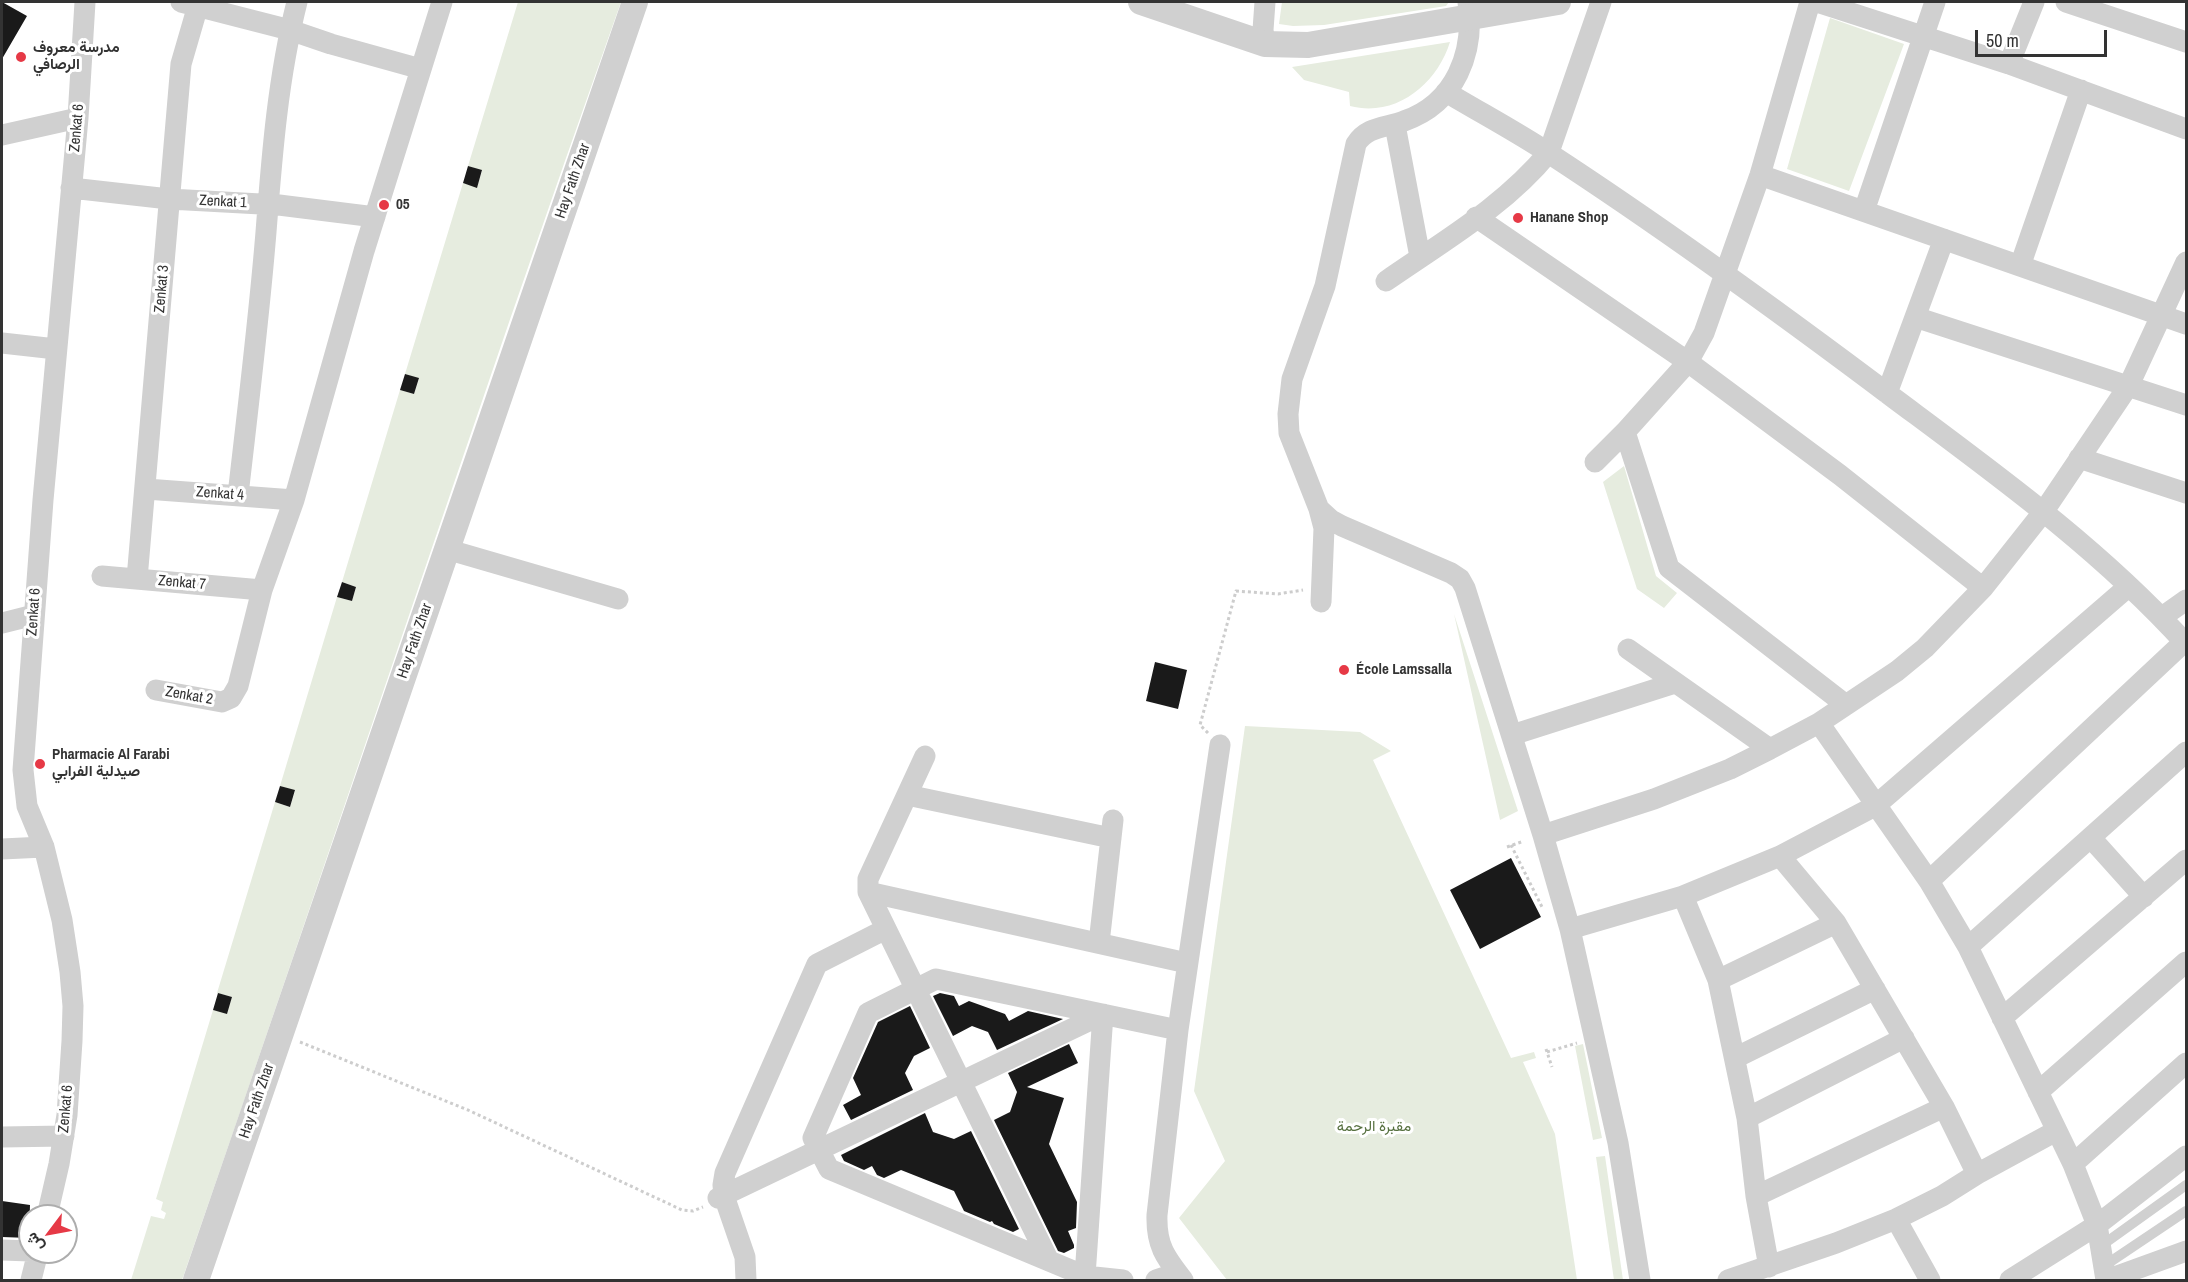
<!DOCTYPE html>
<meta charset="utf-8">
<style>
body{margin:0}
#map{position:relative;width:2188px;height:1282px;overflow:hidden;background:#fff;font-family:"Archivo Narrow",Vazirmatn,sans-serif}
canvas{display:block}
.frame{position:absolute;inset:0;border:3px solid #333;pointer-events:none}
.north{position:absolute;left:18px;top:1204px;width:60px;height:60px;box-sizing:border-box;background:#fff;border:2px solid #adadad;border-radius:50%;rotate:238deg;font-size:16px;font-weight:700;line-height:24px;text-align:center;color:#333}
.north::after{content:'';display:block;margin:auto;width:21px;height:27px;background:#e63946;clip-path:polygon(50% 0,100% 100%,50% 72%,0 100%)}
.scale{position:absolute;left:1975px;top:30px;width:132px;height:27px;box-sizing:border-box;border:3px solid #333;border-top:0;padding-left:8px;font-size:18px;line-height:21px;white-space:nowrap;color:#333;-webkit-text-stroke:4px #fff;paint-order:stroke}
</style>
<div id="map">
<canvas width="2188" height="1282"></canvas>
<div class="frame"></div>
<div class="north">ش</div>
<div class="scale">50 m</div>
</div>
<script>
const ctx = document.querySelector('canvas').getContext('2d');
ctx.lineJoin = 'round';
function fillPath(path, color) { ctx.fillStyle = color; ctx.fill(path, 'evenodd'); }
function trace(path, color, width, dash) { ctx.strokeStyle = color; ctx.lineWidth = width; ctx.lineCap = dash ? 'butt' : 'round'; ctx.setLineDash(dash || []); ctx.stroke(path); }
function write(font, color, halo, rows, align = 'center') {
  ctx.font = font + ' "Archivo Narrow",Vazirmatn,sans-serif'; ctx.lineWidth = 6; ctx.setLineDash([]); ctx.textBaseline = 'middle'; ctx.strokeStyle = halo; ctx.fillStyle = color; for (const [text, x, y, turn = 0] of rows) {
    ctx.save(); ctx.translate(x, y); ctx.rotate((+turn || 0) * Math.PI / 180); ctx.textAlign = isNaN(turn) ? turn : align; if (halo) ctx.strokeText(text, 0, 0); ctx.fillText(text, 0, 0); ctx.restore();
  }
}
fillPath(new Path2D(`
 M518,2H621C470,426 330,855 182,1280H131L151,1216L164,1219L166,1213L161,1210L163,1202L156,1199L213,1010L227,1013L232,997L217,993L275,802L290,807L295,791L280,786L337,597L352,601L356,587L342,582L400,390L414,394L419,379L405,374L463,183L477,187L482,171L468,166Z
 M1282,2H1449L1446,6L1324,25L1293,26L1279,24Z
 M1830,18L1904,44L1849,191L1787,169Z
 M1450,42C1437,84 1396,118 1350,106L1349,92L1304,80L1292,67Z
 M1624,466L1656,576L1677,593L1664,608L1637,589L1603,482Z
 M1454,614L1518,811L1500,820Z
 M1245,726L1360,732L1391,751L1373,760L1511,1058L1534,1052L1536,1058L1523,1062L1555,1134L1577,1280H1227L1179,1218L1225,1161L1194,1091Z
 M1583,1044L1602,1138L1593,1140L1575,1046Z
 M1605,1156L1623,1280H1614L1596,1157Z`), '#e6ecdf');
fillPath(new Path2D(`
 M2,2L27,16L2,59Z
 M468,166L482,170L477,188L463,183Z
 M405,374L419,378L414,394L400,390Z
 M342,582L356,587L352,601L337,597Z
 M1155,662L1187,670L1178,709L1146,701Z
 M280,786L295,790L290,807L275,802Z
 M1511,858L1541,917L1480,949L1450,890Z
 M218,993L232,997L227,1014L213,1010Z
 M940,993L954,996L959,1006L969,1001L1005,1014L1009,1021L1028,1011L1063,1019L997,1050L988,1032L972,1026L953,1036L933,996Z
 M910,1006L930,1048L914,1056L905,1073L913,1090L851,1120L843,1105L861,1095L853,1078L878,1022Z
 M1069,1044L1078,1063L1027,1087L1064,1098L1049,1144L1077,1202L1076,1228L1068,1231L1074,1245V1248L1064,1253L1058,1251L994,1120L1010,1112L1017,1092L1008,1073Z
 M925,1113L933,1132L954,1139L971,1131L1019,1229L1013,1232L994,1224L992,1221L990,1222L964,1211L954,1191L901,1170L884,1178L877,1175L872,1166L864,1170L844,1161L841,1155Z
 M2,1201L30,1205L29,1238L2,1237Z`), '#1a1a1a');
trace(new Path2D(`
 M1208,733L1200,725L1236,591L1278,594L1303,590
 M1511,845L1543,909
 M1507,847L1524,841
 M300,1042L468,1110L682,1210L693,1211L703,1207
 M1546,1049L1552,1067
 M1547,1052L1577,1043`), '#cdcdcd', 3, [3, 3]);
trace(new Path2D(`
 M2101,1246L2186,1185
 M2104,1266L2186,1211`), '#d0d0d0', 10);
trace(new Path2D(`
 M181,2L290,30L331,44L421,69
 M1817,2L2009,64L2186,129
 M2066,2L2186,42
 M1265,44L1263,30L1265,2
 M2009,64L2034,2
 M1446,92C1481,113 1517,132 1550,154C1668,231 1782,314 1895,399C1997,475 2101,550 2186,644
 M1395,125L1420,257
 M2,135L78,118
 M1760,175L2186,324
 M71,188L169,199L279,205L375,217
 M1864,211L1935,2
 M1476,217L1688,362L1840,475L1983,588
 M2020,266L2081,90
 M1386,281C1442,242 1505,206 1549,152L1601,2
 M1915,317L2186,405
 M2,343L56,349
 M1887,393L1944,239
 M1625,432L1669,568L1846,705
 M2079,458L2186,493
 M1595,462L1625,432L1688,362L1704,333L1760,175L1810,2
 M146,489L294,500
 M238,495C248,407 259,319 266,232C272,154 278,77 297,2
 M1319,509L1331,520L1342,526L1451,573L1460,579L1465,588L1543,835L1570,929L1618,1143L1640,1280
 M446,549L618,599
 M102,576L262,590
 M137,579L181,64L199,2
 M1321,602L1324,528L1319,509L1289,433L1288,414L1292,379L1325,286L1356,144C1367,126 1386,128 1404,121C1456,103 1475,52 1468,2
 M2162,617L2186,600
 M2,623L34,615
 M1628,649L1770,749
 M156,690L222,702L231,698L238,686L262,590L294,500L364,251L442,2
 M1819,723L1929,881L1968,947L2073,1164L2097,1225L2106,1280
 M1512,735L1675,683
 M925,756L868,879V892L1049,1261
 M907,795L1111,838
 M1543,835L1654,799L1730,769L1770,749L1819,723L1897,671L1925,648L1983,588L2044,511L2129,385L2186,262
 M2091,838L2144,897
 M2,849L44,847
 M1780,856L1836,923L1944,1107L1977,1174
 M1929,881L2184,642
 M868,892L1187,963
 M1683,896L1718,980L1747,1118L1756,1196L1769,1267
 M1570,929L1683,896L1780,856L1875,806L2129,586
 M1099,943L1113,820
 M1968,947L2186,752
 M1718,980L1836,923
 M2002,1018L2186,860
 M1735,1058L1875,989
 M2038,1092L2186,962
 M1747,1118L1904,1038
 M2,1137L64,1136
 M2073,1164L2186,1063
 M1756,1196L1944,1107
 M718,1198L1103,1014L1085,1276
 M47,1216L59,1164L67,1115L72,1041L73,1006L70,972L62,920L44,847L27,806L23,770L43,500L78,118L85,2
 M1896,1219L1930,1280
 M2,1250L30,1251
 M31,1280L38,1252
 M746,1280L745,1257L724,1196L723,1185L725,1173L817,964L886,929
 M1123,1280L1085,1276L829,1169L813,1138L868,1013L936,979L1178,1030
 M1156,1280L1177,1273
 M1183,1280C1165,1257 1156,1245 1157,1215L1178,1030L1220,745
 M1728,1280L1836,1243L1896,1219L1942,1196L1977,1174L2056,1131
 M2010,1280L2097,1225L2186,1156
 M2106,1280L2186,1251`), '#d0d0d0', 21);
trace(new Path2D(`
 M1141,2L1265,44L1308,45L1558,2
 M196,1280L635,2`), '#d0d0d0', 26);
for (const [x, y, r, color] of [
 [21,57,6,"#e63946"],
 [384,205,6,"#e63946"],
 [1518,218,6,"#e63946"],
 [1344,670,6,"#e63946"],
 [40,764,6,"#e63946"]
]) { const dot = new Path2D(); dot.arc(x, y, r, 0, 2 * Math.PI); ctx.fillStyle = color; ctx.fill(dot); trace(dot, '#fff', 2); }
write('bold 15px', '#333', '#fff', [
 ["مدرسة معروف",33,48],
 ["الرصافي",33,65],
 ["05",396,205],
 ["Hanane Shop",1530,218],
 ["École Lamssalla",1356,670],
 ["Pharmacie Al Farabi",52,755],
 ["صيدلية الفرابي",52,772]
], 'left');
write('15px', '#333', '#fff', [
 ["Zenkat 6",77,128,-85],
 ["Hay Fath Zhar",573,181,-71],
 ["Zenkat 1",223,202,3],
 ["Zenkat 3",162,289,-85],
 ["Zenkat 4",220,494,4],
 ["Zenkat 7",182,583,5],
 ["Zenkat 6",34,612,-86],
 ["Hay Fath Zhar",415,641,-71],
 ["Zenkat 2",189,696,10],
 ["Hay Fath Zhar",257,1101,-71],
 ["Zenkat 6",66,1109,-85]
]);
write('15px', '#56703f', '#fff', [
 ["مقبرة الرحمة",1374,1127]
]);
</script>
